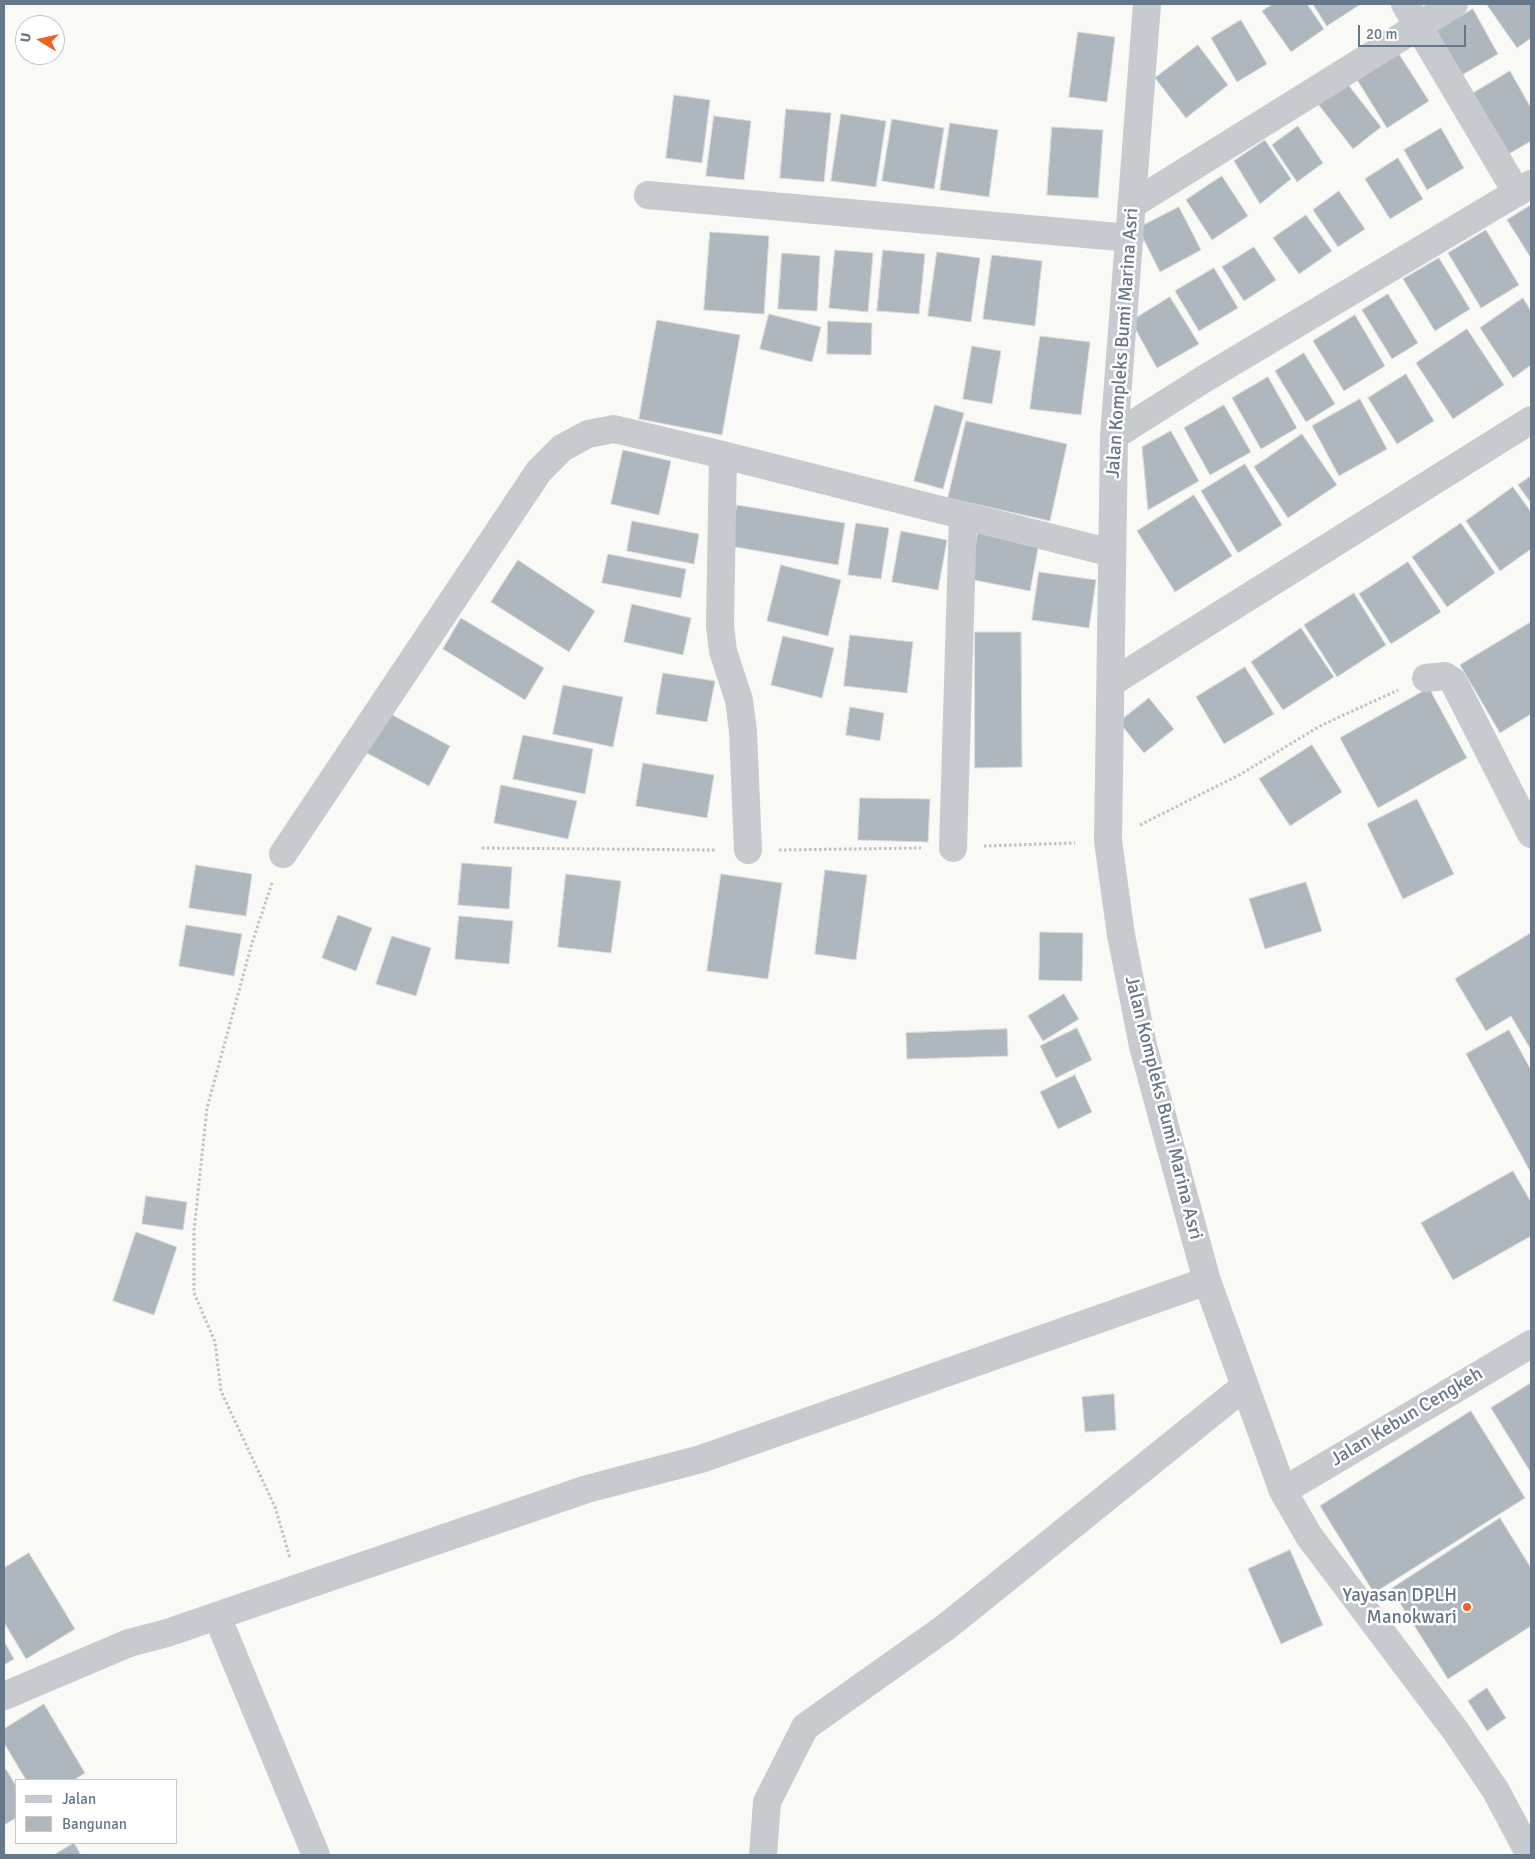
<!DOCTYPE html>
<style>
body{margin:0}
#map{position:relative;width:1535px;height:1859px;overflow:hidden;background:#f9f9f6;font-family:Signika,sans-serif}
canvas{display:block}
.frame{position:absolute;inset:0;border:5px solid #667789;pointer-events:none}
.legend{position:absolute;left:15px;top:1779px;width:162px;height:65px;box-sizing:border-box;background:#fff;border:1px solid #c2c9d0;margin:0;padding:6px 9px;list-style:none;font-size:15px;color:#667789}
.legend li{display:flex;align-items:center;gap:10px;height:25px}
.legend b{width:25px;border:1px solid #c2c9d0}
.north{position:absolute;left:15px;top:15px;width:50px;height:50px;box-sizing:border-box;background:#fff;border:1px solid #c2c9d0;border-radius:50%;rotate:279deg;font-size:14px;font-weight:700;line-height:20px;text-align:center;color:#667789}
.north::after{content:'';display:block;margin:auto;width:18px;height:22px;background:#ec6324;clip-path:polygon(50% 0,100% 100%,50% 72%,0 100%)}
.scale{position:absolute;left:1358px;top:25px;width:108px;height:22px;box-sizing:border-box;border:2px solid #667789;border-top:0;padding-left:6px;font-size:15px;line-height:18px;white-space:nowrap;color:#667789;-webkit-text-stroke:4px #fff;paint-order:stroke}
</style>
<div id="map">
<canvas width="1535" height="1859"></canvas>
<div class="frame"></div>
<ul class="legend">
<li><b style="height:6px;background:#c7cace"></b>Jalan</li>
<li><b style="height:14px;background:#afb7be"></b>Bangunan</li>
</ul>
<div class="north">U</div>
<div class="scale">20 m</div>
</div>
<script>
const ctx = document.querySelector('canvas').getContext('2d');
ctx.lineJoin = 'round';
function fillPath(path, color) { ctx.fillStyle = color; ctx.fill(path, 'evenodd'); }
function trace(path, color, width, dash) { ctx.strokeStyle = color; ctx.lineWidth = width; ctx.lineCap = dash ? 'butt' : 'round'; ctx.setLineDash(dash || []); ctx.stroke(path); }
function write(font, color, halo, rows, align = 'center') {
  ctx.font = font + ' Signika,sans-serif'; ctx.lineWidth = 5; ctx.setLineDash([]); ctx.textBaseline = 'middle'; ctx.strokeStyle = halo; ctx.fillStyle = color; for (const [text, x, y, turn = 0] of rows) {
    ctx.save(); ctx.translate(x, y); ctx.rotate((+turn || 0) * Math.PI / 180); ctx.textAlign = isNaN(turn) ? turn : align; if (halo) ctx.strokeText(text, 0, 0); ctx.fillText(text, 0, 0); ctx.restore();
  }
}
const building = new Path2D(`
 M1273,4H1307L1324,29L1291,52L1262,11Z
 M1313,4H1361L1327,26Z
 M1489,4H1531V38L1517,48L1487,5Z
 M1473,9L1498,54L1457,78L1431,33Z
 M1241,20L1267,64L1237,82L1211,38Z
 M1078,32L1115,37L1107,102L1069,97Z
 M1198,45L1228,85L1186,118L1155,78Z
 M1397,51L1429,101L1387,128L1356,78Z
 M1510,71L1531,108V141L1500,159L1465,98Z
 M1346,82L1381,127L1353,149L1318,104Z
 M674,95L710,100L702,163L666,158Z
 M786,109L831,113L824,182L780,178Z
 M841,114L886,121L876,187L831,181Z
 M714,116L751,121L744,180L706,176Z
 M892,119L944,128L934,189L882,181Z
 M950,123L998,130L989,197L940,190Z
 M1298,126L1323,163L1297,182L1272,145Z
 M1052,127L1103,130L1098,198L1047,195Z
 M1441,128L1464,168L1427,190L1404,150Z
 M1265,140L1291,179L1260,204L1234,161Z
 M1398,158L1423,199L1390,219L1365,179Z
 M1222,176L1248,216L1212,240L1186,200Z
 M1339,191L1365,229L1338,247L1313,210Z
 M1531,205V258L1507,220Z
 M1179,207L1201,250L1160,272L1138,228Z
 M1306,215L1332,251L1299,274L1273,238Z
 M1486,230L1519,285L1481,308L1448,253Z
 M710,232L769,236L764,314L704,310Z
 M1254,247L1276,280L1244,301L1222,267Z
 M835,250L873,253L868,312L829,308Z
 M883,250L925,254L919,314L877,311Z
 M937,252L980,258L971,322L928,316Z
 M782,253L820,256L817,311L778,309Z
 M992,255L1042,261L1035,326L983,319Z
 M1439,258L1470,309L1435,331L1403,279Z
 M1214,268L1238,308L1199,331L1175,291Z
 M1388,294L1418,343L1392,359L1362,310Z
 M1170,297L1199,344L1157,368L1131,321Z
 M1523,298L1531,311V365L1513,378L1480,328Z
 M769,314L821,327L812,362L760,349Z
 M1355,315L1385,366L1344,391L1313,341Z
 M657,320L740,335L722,435L639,419Z
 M828,321L872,323L871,355L827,354Z
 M1467,329L1504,385L1453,419L1416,363Z
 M1040,336L1090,342L1081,415L1030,409Z
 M972,346L1001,351L992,404L963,399Z
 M1304,353L1335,404L1306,422L1275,371Z
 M1406,374L1434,421L1397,444L1368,398Z
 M1268,377L1297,428L1261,449L1232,398Z
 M1360,399L1387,449L1339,476L1312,426Z
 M935,405L964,413L943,489L914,481Z
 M1224,405L1251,452L1210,475L1184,428Z
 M966,421L1067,444L1050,521L948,498Z
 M1171,431L1199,481L1148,510L1142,447Z
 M1302,434L1337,485L1288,518L1254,467Z
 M623,450L671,461L659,515L611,504Z
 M1245,464L1282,525L1238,553L1201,491Z
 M1531,476V503L1518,485Z
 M1513,487L1531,512V549L1500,571L1466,521Z
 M1194,495L1232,556L1175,592L1137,531Z
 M737,505L845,523L838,565L730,546Z
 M632,521L699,534L694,564L627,551Z
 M856,523L889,528L881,579L848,575Z
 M1461,523L1495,573L1447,607L1412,557Z
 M901,531L947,540L938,590L892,582Z
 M978,531L1039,543L1030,591L969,579Z
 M608,554L686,569L681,598L602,583Z
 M518,560L595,611L569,652L491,602Z
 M1408,562L1441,612L1391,644L1359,594Z
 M781,565L841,580L828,636L767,621Z
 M1039,572L1096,580L1089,628L1032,620Z
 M1354,593L1386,645L1337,677L1304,625Z
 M632,604L691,618L683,655L624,642Z
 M461,618L544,668L525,700L443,649Z
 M1531,622V714L1500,733L1460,665Z
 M1301,628L1334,677L1283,710L1251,662Z
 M975,632H1021L1022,767L975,768Z
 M850,635L913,642L907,693L844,686Z
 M783,636L834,648L822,698L771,685Z
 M1245,667L1274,714L1224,744L1196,697Z
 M663,673L715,681L707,722L656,714Z
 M563,685L623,697L613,747L553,734Z
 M1429,688L1467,758L1378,808L1340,738Z
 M1149,698L1174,729L1144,753L1119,722Z
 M850,707L884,713L880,741L846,735Z
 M385,711L450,746L429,786L363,751Z
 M523,735L593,749L585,794L513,779Z
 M1312,745L1342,792L1290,826L1259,779Z
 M643,763L714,775L707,818L636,806Z
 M501,785L577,801L568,839L494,823Z
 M860,798L930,799L928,842L858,840Z
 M1417,799L1454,874L1403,899L1367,824Z
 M462,863L512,867L509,909L458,905Z
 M196,865L252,874L246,916L189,908Z
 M825,870L867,875L856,960L815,954Z
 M566,874L621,881L611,953L558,947Z
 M721,874L782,883L768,979L707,971Z
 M1306,882L1322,931L1265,949L1249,899Z
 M338,915L372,928L356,971L322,958Z
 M459,916L513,921L509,964L455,959Z
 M186,925L242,934L234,976L179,966Z
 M1040,932L1083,933L1082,981L1039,980Z
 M1531,933V1050L1511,1016L1486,1031L1455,979Z
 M392,936L431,948L416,996L376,984Z
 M1064,994L1079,1019L1043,1041L1028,1016Z
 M1077,1028L1092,1060L1056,1078L1040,1046Z
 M1007,1029L1008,1056L907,1059L906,1033Z
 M1509,1030L1531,1070V1173L1466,1054Z
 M1075,1075L1092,1112L1058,1129L1040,1092Z
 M1513,1171L1531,1202V1236L1453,1280L1421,1223Z
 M146,1196L187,1202L183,1230L142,1224Z
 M136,1232L177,1247L154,1315L113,1301Z
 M1531,1383V1473L1491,1408Z
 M1114,1394L1116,1430L1085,1432L1082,1397Z
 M1471,1411L1525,1498L1374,1593L1320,1506Z
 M1500,1518L1531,1568V1626L1448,1679L1391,1589Z
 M1290,1550L1323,1625L1281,1644L1248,1569Z
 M29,1553L75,1629L26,1659L4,1622V1568Z
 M4,1641L14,1659L4,1665Z
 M1487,1688L1506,1718L1487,1731L1468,1701Z
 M44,1704L85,1773L74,1780H26L4,1743V1729Z
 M6,1769L16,1786V1818L4,1825V1771Z
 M74,1843L81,1855H54Z`);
fillPath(building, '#afb7be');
trace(building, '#dbdbd9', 1);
trace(new Path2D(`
 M1140,825L1241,774L1320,726L1398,690
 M984,846L1075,843
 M482,848L716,850
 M779,850L921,848
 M272,883L252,943L207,1108L194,1230V1293L215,1342L221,1391L275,1507L290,1558`), '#c0c3c5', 3, [2.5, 2.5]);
trace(new Path2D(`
 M1147,4L1114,436L1108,841L1121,935L1143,1046L1207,1281L1283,1491L1309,1536L1455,1730L1496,1791L1530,1855
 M1405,4L1517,193
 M648,195L1130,238
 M1133,204L1454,4
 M1114,436L1204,379L1531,184
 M723,455L720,626L723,651L739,700L743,731L748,850
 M1426,678L1445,676L1453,681L1531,834
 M1111,683L1531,420
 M953,848L963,516
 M283,854L539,471L562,448L588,434L614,429L723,455L1112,553
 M1283,1491L1531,1344
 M217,1616L316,1855
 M4,1696L129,1643L167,1633L587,1489L701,1459L1207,1281
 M763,1855L767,1802L805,1727L946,1627L1245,1386`), '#c7cace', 28);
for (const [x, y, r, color] of [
 [1467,1607,5,"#ec6324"]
]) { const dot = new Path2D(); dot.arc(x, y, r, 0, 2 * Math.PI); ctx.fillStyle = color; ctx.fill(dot); trace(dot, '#fff', 2); }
write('19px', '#667789', '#fff', [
 ["Jalan Kompleks Bumi Marina Asri",1123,343,-86],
 ["Jalan Kompleks Bumi Marina Asri",1163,1108,76],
 ["Jalan Kebun Cengkeh",1407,1417,-31]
]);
write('19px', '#667789', '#fff', [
 ["Yayasan DPLH",1457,1596],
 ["Manokwari",1457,1618]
], 'right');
</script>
